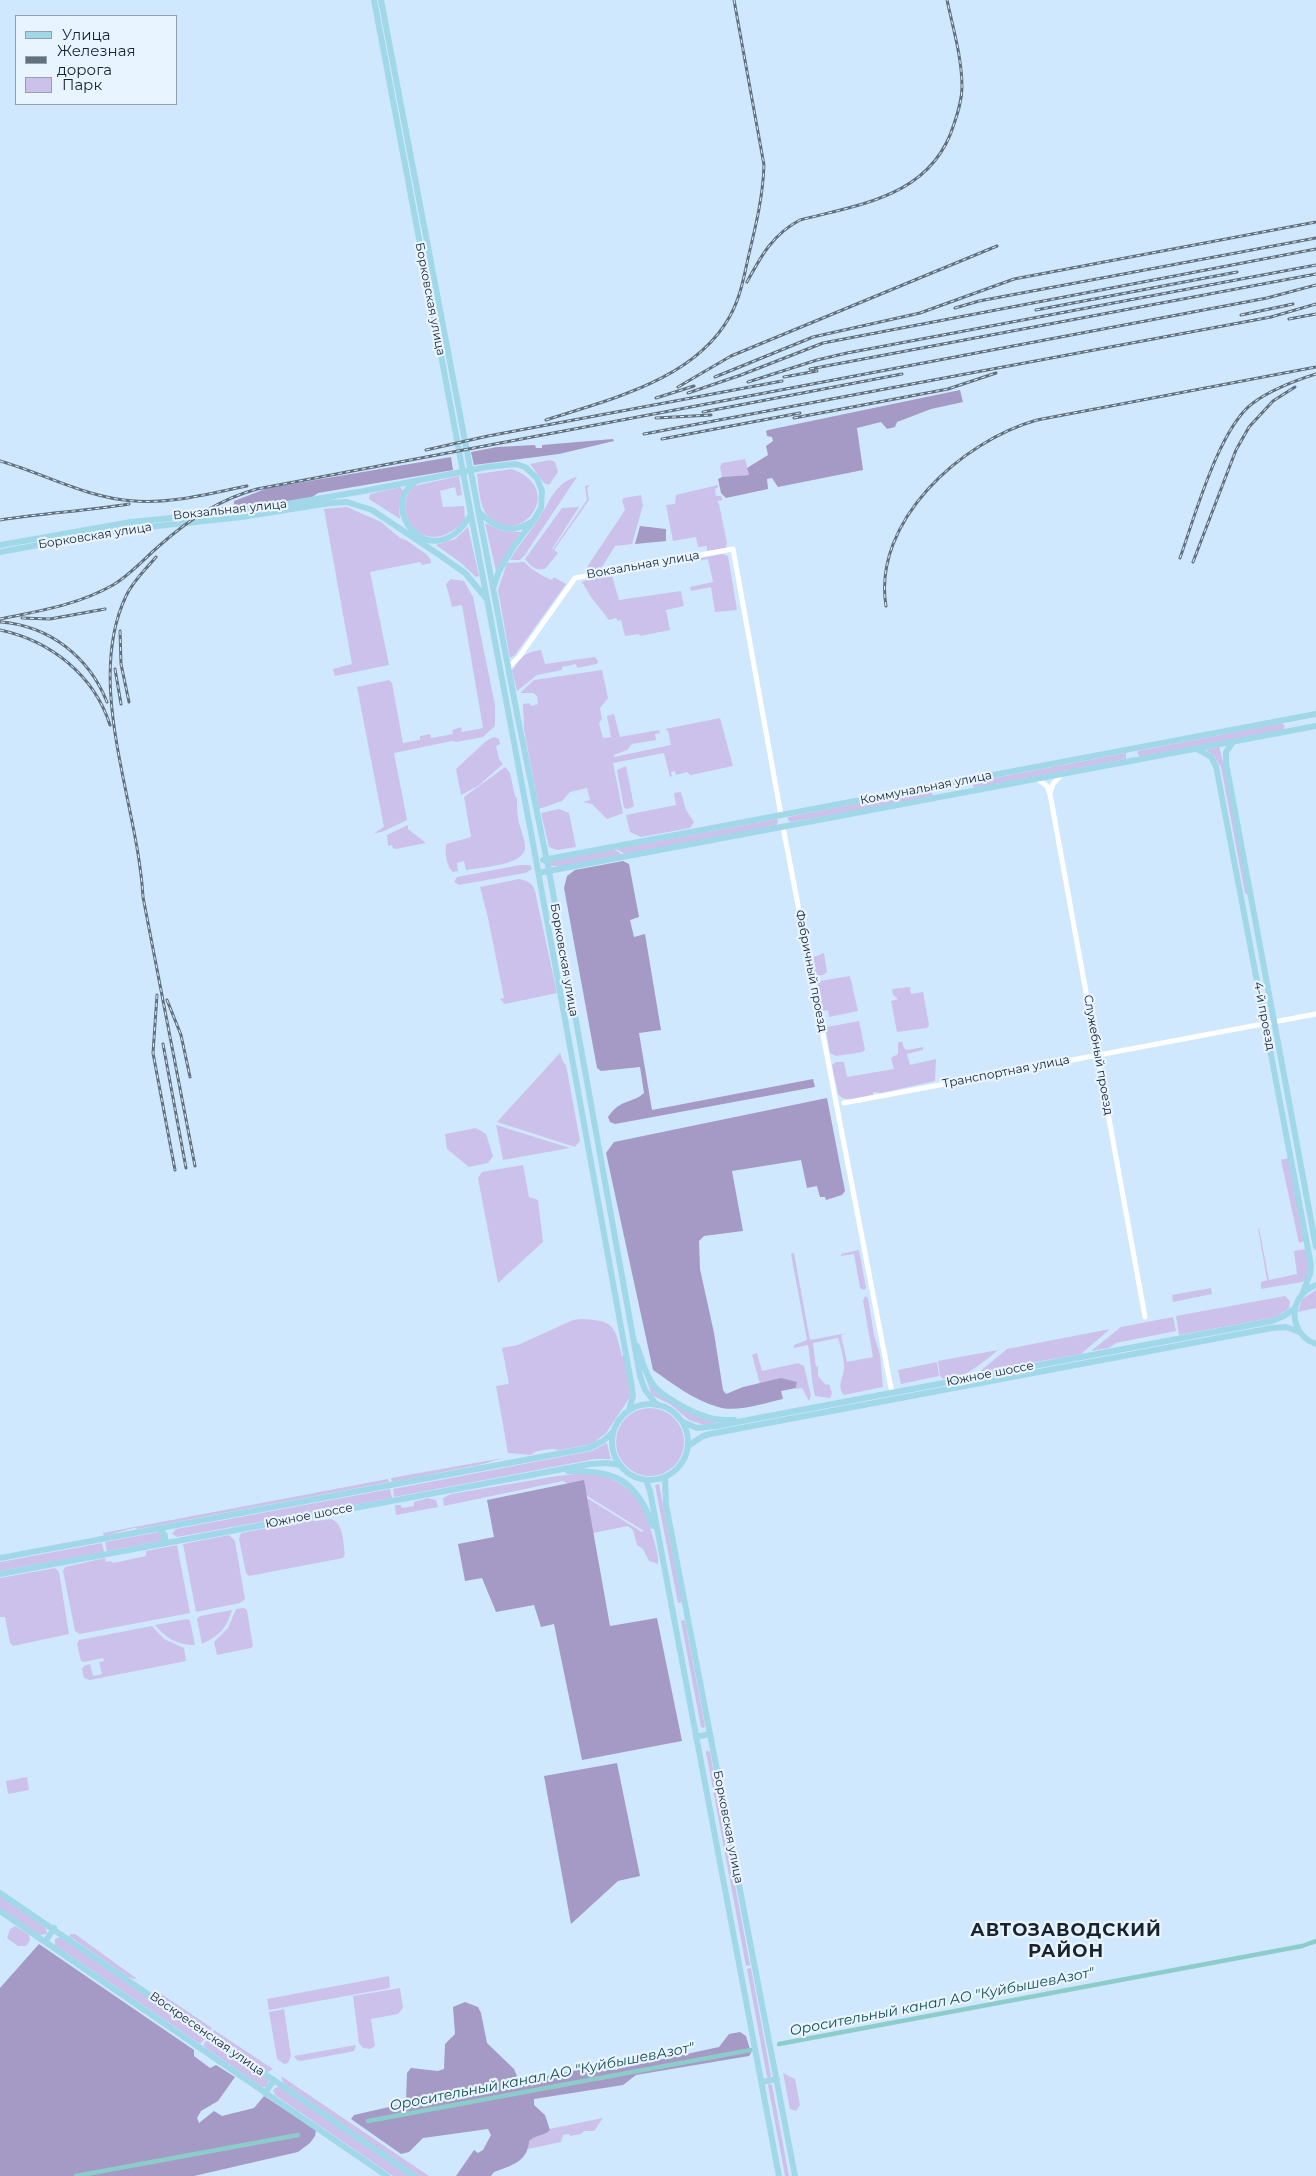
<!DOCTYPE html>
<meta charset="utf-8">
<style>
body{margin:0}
#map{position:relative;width:1316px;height:2176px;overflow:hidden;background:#d0e8fe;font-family:Montserrat,sans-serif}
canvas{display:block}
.legend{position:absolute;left:15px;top:15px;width:162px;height:90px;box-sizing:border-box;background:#e8f4ff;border:1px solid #95a0ab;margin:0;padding:6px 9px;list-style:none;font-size:15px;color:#18232d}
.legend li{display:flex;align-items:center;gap:10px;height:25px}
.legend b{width:25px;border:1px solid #95a0ab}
</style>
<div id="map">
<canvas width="1316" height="2176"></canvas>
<ul class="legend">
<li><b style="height:6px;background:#a1d8e9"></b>Улица</li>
<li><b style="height:6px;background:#60707e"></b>Железная дорога</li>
<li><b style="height:14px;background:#ccc1eb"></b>Парк</li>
</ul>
</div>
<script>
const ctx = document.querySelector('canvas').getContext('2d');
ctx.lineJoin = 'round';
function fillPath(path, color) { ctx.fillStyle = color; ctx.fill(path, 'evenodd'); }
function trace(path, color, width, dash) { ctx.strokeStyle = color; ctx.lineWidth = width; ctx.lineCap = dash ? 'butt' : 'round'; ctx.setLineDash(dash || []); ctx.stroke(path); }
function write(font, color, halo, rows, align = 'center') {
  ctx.font = font + ' Montserrat,sans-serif'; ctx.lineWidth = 4.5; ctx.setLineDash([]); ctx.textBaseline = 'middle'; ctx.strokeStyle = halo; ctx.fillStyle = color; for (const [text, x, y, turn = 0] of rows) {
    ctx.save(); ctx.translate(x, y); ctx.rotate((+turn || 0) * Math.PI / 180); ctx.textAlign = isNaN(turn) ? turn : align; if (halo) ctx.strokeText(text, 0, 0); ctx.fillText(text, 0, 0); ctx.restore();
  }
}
fillPath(new Path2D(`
 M745,459L749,475L722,477L720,467L722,463Z
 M550,460L555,462L558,472L549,485L544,483L530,464Z
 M512,469C570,491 516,551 487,515C479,505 479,486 477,474Z
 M459,476L462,495L457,496L455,487L440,491L443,507L464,506L465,520C424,565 388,509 414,486Z
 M577,477L524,556L520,560H510C518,545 530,533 539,518C550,502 555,482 577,477Z
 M590,485L587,488L589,500L554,550L558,553L545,569C535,571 531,566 525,559L562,508L579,507L552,549H553L587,500L585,486Z
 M718,485V487L715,489L716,496H721L723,500L717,501L719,504L727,543L726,548L707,551V546L698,547L696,537L673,541L666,505L675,504L676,495Z
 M400,487L404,492L399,508L400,519L369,499L370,494Z
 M641,495L643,505L632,544L615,546L602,567L594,572L588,571L587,567L625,510L622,500L624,498Z
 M347,507L381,522L400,538L406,540L426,554L431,560V563L422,565L420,562L370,572L389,665L335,676L333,669L352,664L324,509Z
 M485,523L502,531L521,532L496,571Z
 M468,527L479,576L476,577L461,563L436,545L455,539Z
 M722,554L728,556L737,610L715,612L711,587L691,591L690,587L713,582L708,559L687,563L686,561Z
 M524,562C532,570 542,576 552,580L554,577L566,584L515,655L510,658L498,590L507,563Z
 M612,576L619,600L681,591L684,606L666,610L670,630L640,636L639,634L625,636L621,620L618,621L616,618L609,620L591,597L582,582L590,579Z
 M451,579L464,581L473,597L495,705V726L483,737L456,742L452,741L394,753L407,820L384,831L373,834L384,827L357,687L389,680L392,683L403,743L420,740V736L430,734L431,738L453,734L452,730L461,727L462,732L483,728L462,605L452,607L446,584Z
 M541,650L545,664L595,657L598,661L597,664L577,668L576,664L562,667V670L537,675L517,691L512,671C522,656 523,653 541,650Z
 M602,670L608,698L600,708L602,719L599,723L603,738L611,737L607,716L614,714L620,737L659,730L660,733L655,734L656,740L632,744L627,750L614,755V757L671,745L668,731L665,729L720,718L733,766L691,775V776L687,772L676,775L675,771L671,772L672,776L670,777L664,753L613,763L623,813L621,814L607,819L592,804L583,802L590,800L587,788L570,792L562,801L539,809L524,729L523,704L529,703L532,706L538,704L537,696L533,693H520L534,680Z
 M1282,723L1285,726L1283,730L1140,757L1137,753L1138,751Z
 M494,737L499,739L500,744L496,746L499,759L503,764L478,786L461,795L456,769L486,741Z
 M1219,747L1222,757L1249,892L1248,895L1245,893L1221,767L1214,756L1206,750Z
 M1126,753V759L974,788L973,786L974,782Z
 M626,766L634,806L628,809L624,808L617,770Z
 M505,767L510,773L515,796L517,799C517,807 517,815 519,823C521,830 524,837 525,845C528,866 481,867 466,870L464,861L457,863L458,871L453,872C446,866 445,852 446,844L471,837L464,797Z
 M931,789L933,797L790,822L788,820V817Z
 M681,792L686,810L694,822L690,828L641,837L630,832L626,815L676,805L674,793Z
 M559,809L569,813L576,847L557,850L549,847L541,813Z
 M777,819L778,822L776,826L625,854L616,849Z
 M408,825V829L426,843L396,849L393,848L392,845L388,846L387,835Z
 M614,849L623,855L562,866H549V862L553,860Z
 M520,865H530L532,869L525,873L459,885L454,882L457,877Z
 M519,879C527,881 532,882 535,891L557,993L505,1004L500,999L504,998L488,918L480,887Z
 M824,953L827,972L823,975L815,976L811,958Z
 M850,976L858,1011L829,1017L828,1010L823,1011L818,984L820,981Z
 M910,987L911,994L923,992L929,1025L927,1028L897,1032L891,1001L898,999L893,995L892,989Z
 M859,1021L865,1049L863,1052L836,1056L830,1053L826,1030L827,1027Z
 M902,1041L904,1048L907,1050L923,1047V1050L907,1054L910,1065L936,1059L935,1081L881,1093L873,1092V1095C862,1097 846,1104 838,1094L832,1065L836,1062H844L847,1077L894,1069L891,1058L898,1054V1043Z
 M560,1053L563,1062L566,1065L580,1141L575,1147L497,1122Z
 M496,1125L570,1148L503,1160Z
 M476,1128L486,1134L493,1156L488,1163L469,1167L447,1149L445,1134Z
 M1288,1158L1304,1241L1299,1243L1281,1160Z
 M523,1165L529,1197L538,1200L543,1242L498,1283L478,1178L482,1172Z
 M1258,1228H1259L1269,1280L1297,1274L1294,1251L1305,1249L1310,1266L1306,1280L1302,1282L1261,1289V1282L1267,1280Z
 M859,1250L866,1288L864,1290L860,1288L854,1254L841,1256V1254Z
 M794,1253L810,1340L847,1333L841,1335L847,1362L873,1357L863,1301L865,1296L868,1298L874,1335L880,1355L883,1387L844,1395C836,1385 844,1378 844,1367C844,1358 841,1347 838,1338L813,1343L816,1367L818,1366V1376L826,1385L829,1384L832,1393L830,1398L815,1396C811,1379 811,1362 808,1345L794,1348V1345L807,1340L791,1254Z
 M1211,1288L1212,1294L1173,1302L1172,1295Z
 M1316,1290V1308L1298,1312L1302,1299Z
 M1285,1296L1290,1301L1289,1308L1277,1317L1179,1335L1176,1316Z
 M1173,1317L1176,1331L1116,1343L1109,1348L1091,1351L1121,1327Z
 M581,1319C614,1320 615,1326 622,1356L626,1355L630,1397L606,1433L592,1444L560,1450L551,1449L537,1451L530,1455L508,1453L496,1386L509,1384L502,1348L518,1345L573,1320Z
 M1110,1329L1081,1354L979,1372L1007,1349Z
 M998,1350C987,1359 952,1390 940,1376L938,1361Z
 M757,1353L762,1371L798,1363L804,1366L811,1396L809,1401L802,1388L796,1389L797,1382L768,1381L760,1384L752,1355Z
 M937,1362L939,1376L901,1384L898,1370Z
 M645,1376L655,1391L720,1422L704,1425L689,1420L671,1405L652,1395Z
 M616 1442a34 34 0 1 1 68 0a34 34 0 1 1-68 0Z
 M607,1443L611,1459H595L394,1497L393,1489L592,1451Z
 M503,1458L483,1464L392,1482L391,1478Z
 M593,1472C633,1485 642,1498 653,1537C655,1545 659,1556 658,1564L649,1561L643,1549L637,1545L633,1530L628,1526L593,1533L587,1498L642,1532L644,1531L563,1481L444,1506L443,1498L451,1494L557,1476Z
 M388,1479L389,1482L138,1529L134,1528L104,1536L103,1533Z
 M659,1484L682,1602L678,1603L655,1485Z
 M390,1489L392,1498L177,1537L172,1534L176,1529Z
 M428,1498L436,1500L438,1507L396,1515L395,1505H401L402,1508L414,1506V1502Z
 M331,1519C344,1523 343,1543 345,1554L343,1558L249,1576L246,1573L239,1539L241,1533L309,1520L316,1521Z
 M159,1532L164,1535L161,1541L107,1551L105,1542Z
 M229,1535L235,1541L245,1599L240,1603L196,1612L183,1544Z
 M102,1543L104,1552L0,1571V1562Z
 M177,1545L190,1613L80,1634L75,1631L63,1571L65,1567L105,1558L106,1562L111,1561L113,1563L146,1556V1551Z
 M55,1568L59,1572L69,1634L13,1646L10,1643L5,1617H0V1578Z
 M236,1609L244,1608L247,1610L253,1646L251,1648L217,1655L214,1642L228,1628Z
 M232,1610C227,1628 219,1636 202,1644L197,1619L200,1616Z
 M187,1619L190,1620L195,1645C177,1645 167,1639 155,1625Z
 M683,1620L685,1621L705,1726L704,1728L701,1727L681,1621Z
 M152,1626L164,1639L184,1648L186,1661L90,1680L84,1678L82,1669L84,1666L90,1664L93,1676L102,1674L99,1662L104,1661L103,1658L84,1662L81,1661L77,1644L79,1640Z
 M707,1750L710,1752L750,1965L746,1966L706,1752Z
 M27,1777L29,1790L8,1794L6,1781Z
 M0,1896L46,1928L47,1934L40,1935L0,1908Z
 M15,1926L29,1935L30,1940L26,1946H18L7,1938L10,1929Z
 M71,1934H75L136,1978L135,1979L128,1977L69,1936Z
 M60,1937L206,2037L200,2044L55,1945V1939Z
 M751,1968L771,2076L769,2078L767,2077L747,1969Z
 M389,1976L390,1988L269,2010L267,1999Z
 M400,1988L403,2008L398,2014L371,2019L375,2046L370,2049L363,2048L359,2043L353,1996Z
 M154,1989L212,2028L209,2032L156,1997Z
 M284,2009L291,2056L288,2063L284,2064L277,2059L269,2012Z
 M214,2030L273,2069L272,2070L267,2072L211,2034Z
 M208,2038L269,2080L266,2087H262L203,2046Z
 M356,2045L354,2051L350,2052L301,2061L297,2060L294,2056Z
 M783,2073L795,2079L800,2105L796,2111L790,2109Z
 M281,2076L429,2176H418L283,2083Z
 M769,2084L772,2085L789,2176H785L768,2085Z
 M280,2087L409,2176H393L275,2095L273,2090L277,2087Z
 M603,2118L594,2131H584L581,2134L570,2136L569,2134L563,2135L561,2142L528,2149L525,2134Z`), '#ccc1eb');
fillPath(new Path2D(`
 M960,390L963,402L931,409L897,422L895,427L887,429L881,422L857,428L863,470L778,487L772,478L767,479L768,489L726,498L721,493L718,479L722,477L749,475L747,468L768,455L766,446L773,441L772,437L767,436L766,431L768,430Z
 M613,439L614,441L559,454L474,465L471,452L497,447L535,445L536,448H542V445Z
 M451,457L453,470L318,493L311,498L223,512L222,507L234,505V501L268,488Z
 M640,526L666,529V541L635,544Z
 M623,861L629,864L639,917L630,920L634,937L645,934L661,1030L639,1033L652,1110L813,1079L815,1087L615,1124L610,1122L608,1117C621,1098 632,1104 644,1093L640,1067L601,1071L597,1068L564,888L567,876L575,870Z
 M827,1098L845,1191L842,1195L826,1200L825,1197H820L817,1186L807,1188L801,1160L732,1171L743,1231L704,1236L699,1241L700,1269L714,1333L723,1390L726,1394L743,1387L781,1378L797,1382L796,1388L781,1391L783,1399C765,1403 736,1413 718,1407C694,1400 673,1384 653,1370L606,1153L614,1142Z
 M584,1480L610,1626L657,1618L682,1741L582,1760L554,1624L541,1627L534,1605L496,1612L482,1578L465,1581L458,1544L494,1537L487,1500Z
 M617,1763L640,1876L618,1881L571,1924L544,1776Z
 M39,1944L194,2050V2056L210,2068L216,2065L235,2077L218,2101L201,2111L197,2118L199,2123L214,2111L222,2116L254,2108L264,2096L316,2130L315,2136L310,2143L298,2152L194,2176H0V1988Z
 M465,2002L478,2007L481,2013L487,2043L514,2069L519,2081H524L596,2066L617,2070L621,2061L625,2060L640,2064L719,2047L729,2034L740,2032L746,2036L751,2053L749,2056L636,2075L623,2085L534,2099V2105L545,2115L550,2130C544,2136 535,2135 529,2141C528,2162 510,2166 494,2172L491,2176H456L474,2150L478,2153L483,2150L491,2135L488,2129L423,2138L409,2152L401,2154L351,2119L354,2115L402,2104L406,2101L407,2073L411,2068L438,2071L444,2069L445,2044L455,2034L453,2007Z`), '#a599c5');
trace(new Path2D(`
 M779,2044L1302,1946L1316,1941
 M368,2121L751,2050
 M76,2176L298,2135`), '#8ccccb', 4.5);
trace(new Path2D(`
 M508,668L519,657L575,578L733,549L781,815
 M1037,779L1047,786L1050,794L1145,1317
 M1050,793L1053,784L1061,775
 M783,827L892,1393
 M844,1103L1316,1014`), '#fff', 5);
trace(new Path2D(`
 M374,0L532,838L631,1382L633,1396L629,1410
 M381,0L518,719L549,871L640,1376L645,1390L657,1405
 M417,481C375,505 431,579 470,516
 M479,512C495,528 510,535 531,522
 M0,545L131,522L251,510L364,491L487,467L516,464L525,467L537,478L542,491L541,508L534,520L514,546L499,571L494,586
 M0,552L120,530L242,517L330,503L347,502L372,510L438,554L465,573L486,598
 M1233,742L1226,752V763L1316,1247
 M1197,749L1211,757L1216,766L1311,1265L1310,1274L1303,1292
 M543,860L1316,714
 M538,873L1316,726
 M1316,1285C1287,1296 1288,1334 1316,1344
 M637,1346C642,1359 645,1375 654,1386C662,1396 694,1414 707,1417C716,1420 724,1420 734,1420
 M612 1442a38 38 0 1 1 76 0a38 38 0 1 1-76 0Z
 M683,1422L697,1428L716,1426L1272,1321L1284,1316L1295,1308
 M688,1446L703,1436L710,1434L1272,1328L1286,1327L1299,1332
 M568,1471C616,1470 636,1480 653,1526
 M665,1477L666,1505L795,2176
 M646,1480L650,1491L779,2176
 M158,1528L165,1535V1539L160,1543
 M0,1558L589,1448L603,1441L613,1432
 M0,1574L590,1464L607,1463L619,1465
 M696,1737L710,1734
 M0,1893L414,2176
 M0,1911L387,2176
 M45,1942L54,1928
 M762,2082L777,2079
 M265,2093L274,2080`), '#a1d8e9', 6);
const rail = new Path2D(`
 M747,282C761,256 773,234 800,220C862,204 932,196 954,124C958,112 962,100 962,87C962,58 953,28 947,0
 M955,308L979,301L1316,238
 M1036,310L1237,272
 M1241,315L1293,304
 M1289,319L1316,314
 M810,369L1316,274
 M715,377L813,337L920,313L1014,279L1316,222
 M784,377L817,371
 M748,382L817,360L847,353L1316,265
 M678,387L731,356L997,246
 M688,393L741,375L823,343L1316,249
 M656,398L694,386
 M703,412L902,374
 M656,418L711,415
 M794,418L948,389L996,373
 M546,420C610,399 695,380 730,316C741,296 744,276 749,254C756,225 763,196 764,165L734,0
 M644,434L1271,317L1316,304
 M662,439L800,413
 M426,450L488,436L782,381
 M0,461C45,474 87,498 134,501C172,504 211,493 247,486
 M0,520C43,513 86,511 129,504
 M156,557C146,569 133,581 126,596C84,685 138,803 143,897L195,1166
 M1180,558C1195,516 1219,428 1253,403C1272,389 1294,381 1316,374
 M1193,562L1236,450L1249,427L1273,401L1295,387
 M886,606C872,521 962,441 1037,420L1316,367
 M22,618L50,619L105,609
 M0,619C39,611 78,605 113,585C130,575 144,559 159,546C188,520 220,499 257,489L1267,298L1316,285
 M1,622C50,626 89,657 107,702
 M0,630C51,641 94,675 110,725
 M120,631L121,664L129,702
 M115,669L121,704
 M157,995L153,1053L175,1170
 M167,1000L181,1035L190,1077
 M163,1044L186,1168`);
trace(rail, '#60707e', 3);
trace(rail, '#e8f4ff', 1, [4]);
write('12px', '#18232d', '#e8f4ff', [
 ["Борковская улица",430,299,79],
 ["Вокзальная улица",230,510,-6],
 ["Борковская улица",95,536,-9],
 ["Вокзальная улица",643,565,-10],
 ["Коммунальная улица",926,788,-11],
 ["Борковская улица",564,960,80],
 ["Фабричный проезд",811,971,79],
 ["4-й проезд",1264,1016,79],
 ["Служебный проезд",1098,1055,80],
 ["Транспортная улица",1006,1072,-11],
 ["Южное шоссе",990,1374,-11],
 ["Южное шоссе",309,1516,-11],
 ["Борковская улица",728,1827,79],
 ["Воскресенская улица",207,2034,35]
]);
write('italic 14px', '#144d4d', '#e8f4ff', [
 ["Оросительный канал АО \"КуйбышевАзот\"",942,2002,-11],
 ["Оросительный канал АО \"КуйбышевАзот\"",542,2077,-11]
]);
ctx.letterSpacing = '1px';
write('bold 18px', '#18232d', '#e8f4ff', [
 ["АВТОЗАВОДСКИЙ",1066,1931],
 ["РАЙОН",1066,1952]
]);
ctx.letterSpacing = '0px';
</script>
